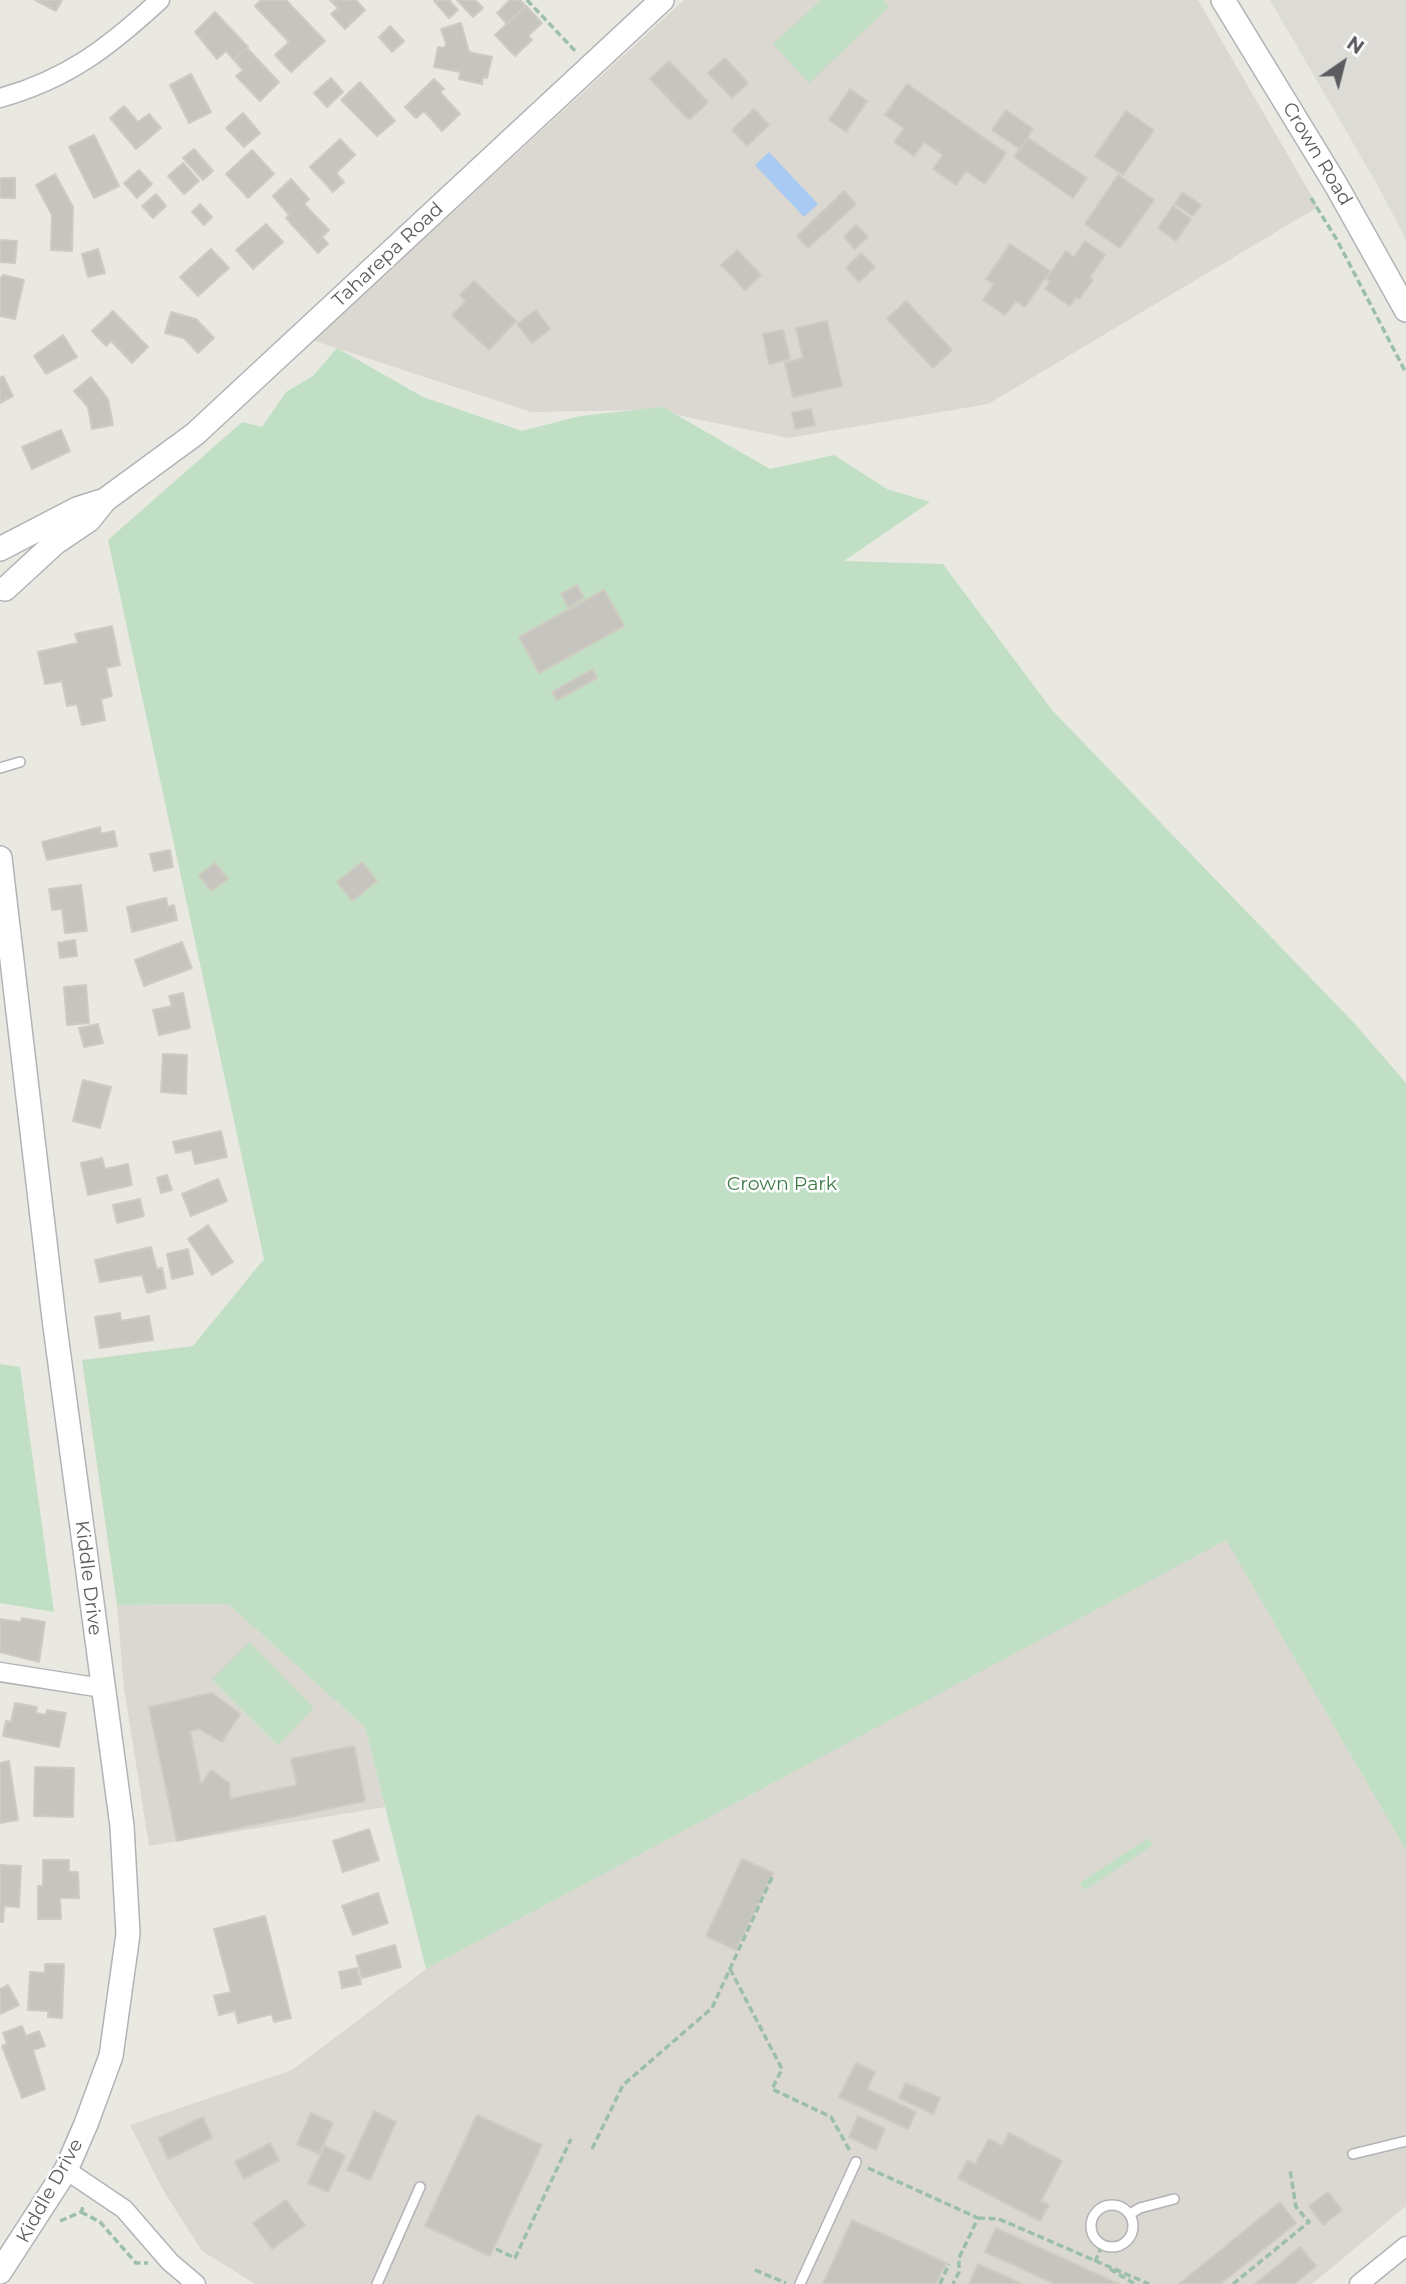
<!DOCTYPE html>
<style>
body{margin:0}
#map{position:relative;width:1406px;height:2284px;overflow:hidden;background:#eae9e1;font-family:Montserrat,sans-serif}
canvas{display:block}
.north{position:absolute;left:1308px;top:28px;width:70px;height:70px;-webkit-text-stroke:5px #fff;paint-order:stroke;rotate:35deg;font-size:19px;font-weight:700;line-height:28px;text-align:center;color:#5a5c60}
.north::after{content:'';display:block;margin:auto;width:24px;height:32px;background:#5a5c60;clip-path:polygon(50% 0,100% 100%,50% 72%,0 100%)}
</style>
<div id="map">
<canvas width="1406" height="2284"></canvas>
<div class="north">N</div>
</div>
<script>
const ctx = document.querySelector('canvas').getContext('2d');
ctx.lineJoin = 'round';
function fillPath(path, color) { ctx.fillStyle = color; ctx.fill(path, 'evenodd'); }
function trace(path, color, width, dash) { ctx.strokeStyle = color; ctx.lineWidth = width; ctx.lineCap = dash ? 'butt' : 'round'; ctx.setLineDash(dash || []); ctx.stroke(path); }
function write(font, color, halo, rows, align = 'center') {
  ctx.font = font + ' Montserrat,sans-serif'; ctx.lineWidth = 5; ctx.setLineDash([]); ctx.textBaseline = 'middle'; ctx.strokeStyle = halo; ctx.fillStyle = color; for (const [text, x, y, turn = 0] of rows) {
    ctx.save(); ctx.translate(x, y); ctx.rotate((+turn || 0) * Math.PI / 180); ctx.textAlign = isNaN(turn) ? turn : align; if (halo) ctx.strokeText(text, 0, 0); ctx.fillText(text, 0, 0); ctx.restore();
  }
}
fillPath(new Path2D(`
 M1270,0H1406V240L1378,186Z`), '#dcdbd6');
fillPath(new Path2D(`
 M684,0H1198L1318,207L988,404L788,438L653,410L531,412L309,339L345,311Z
 M1226,1539L1406,1850V2206L1312,2284H255L202,2251L163,2190L130,2125L292,2070L426,1969Z
 M228,1604L365,1727L385,1807L149,1846L124,1688L117,1605Z`), '#dad8d0');
fillPath(new Path2D(`
 M821,0H883L889,7L809,83L773,44Z
 M337,348L423,397L522,431L580,416L663,407L770,469L834,455L887,489L930,502L844,561L943,564L1052,710L1355,1024L1406,1083V1850L1226,1540L426,1969L365,1727L228,1604L117,1605L82,1360L193,1346L264,1259L108,540L242,422L262,427L286,392L313,376Z
 M0,1364L20,1367L54,1612L0,1603Z
 M249,1642L314,1708L278,1745L212,1679Z
 M1148,1838L1153,1845L1085,1890L1080,1883Z`), '#c1dfc4');
fillPath(new Path2D(`
 M769,152L818,204L804,217L755,165Z`), '#a9cbf3');
const building = new Path2D(`
 M35,0H62L56,11Z
 M261,0H286L325,41L291,72L275,55L289,42L255,6Z
 M330,0H356L365,10L345,29L331,14L338,8Z
 M449,0L458,10L449,18L434,1Z
 M457,0H475L483,8L473,17Z
 M510,0H520L526,6L507,24L497,13Z
 M526,6L542,23L528,36L532,40L515,56L495,35Z
 M215,12L248,47L234,60L226,51L217,59L195,32Z
 M461,23L469,52L492,57L487,78L483,77L482,84L459,79L460,72L434,67L438,47L445,48L446,43L441,29Z
 M390,26L404,41L392,52L379,37Z
 M247,48L279,82L260,101L236,76L243,70L234,60Z
 M725,58L748,83L732,98L708,73Z
 M669,61L708,102L689,120L650,79Z
 M191,74L211,112L189,123L170,85Z
 M331,78L343,92L327,107L314,93Z
 M434,79L444,89L440,92L460,114L442,131L424,111L416,118L405,107Z
 M360,82L395,121L377,136L341,100Z
 M907,84L1006,153L985,184L966,171L956,185L933,169L943,155L924,142L914,156L894,142L904,128L885,115Z
 M850,89L867,101L846,132L829,120Z
 M124,106L138,122L149,114L161,128L136,149L110,118Z
 M754,109L769,125L747,146L732,130Z
 M1006,110L1033,129L1020,149L992,130Z
 M1126,111L1154,130L1123,175L1095,156Z
 M243,113L260,133L244,147L226,128Z
 M94,135L119,186L94,198L69,147Z
 M1028,138L1087,178L1073,198L1014,157Z
 M340,139L355,155L336,173L344,182L333,192L310,167Z
 M194,149L213,171L203,180L183,158Z
 M252,150L274,174L248,198L226,174Z
 M183,163L199,181L184,194L168,176Z
 M139,170L152,184L137,198L124,183Z
 M55,174L73,207L72,251L51,250L52,215L36,185Z
 M1118,175L1154,200L1120,248L1085,224Z
 M0,178H15V198H0Z
 M291,179L309,199L304,204L329,230L322,237L328,244L318,253L286,218L289,215L273,196Z
 M844,191L856,204L808,248L797,236Z
 M1182,192L1201,205L1193,216L1175,204Z
 M156,194L166,206L153,218L142,206Z
 M200,204L212,217L204,225L192,212Z
 M1173,206L1191,219L1176,241L1158,228Z
 M266,224L283,242L253,269L236,250Z
 M856,225L868,237L855,249L844,237Z
 M0,240L17,241L15,263L0,262Z
 M1085,241L1105,255L1090,277L1093,280L1079,299L1076,297L1070,306L1045,289L1050,282L1046,279L1066,251L1074,257Z
 M1010,244L1050,271L1025,307L1016,301L1005,315L983,300L994,284L986,279Z
 M98,249L105,273L88,277L82,254Z
 M211,249L229,268L198,296L180,277Z
 M737,250L761,275L745,290L721,265Z
 M861,253L875,267L859,282L846,268Z
 M3,275L24,280L15,319L0,316V279Z
 M474,281L516,321L489,350L452,315L466,301L460,295Z
 M906,301L952,350L933,368L887,319Z
 M536,310L550,329L532,343L517,324Z
 M113,311L148,347L132,363L111,341L106,346L92,331Z
 M171,312L196,319L214,338L198,353L184,338L165,333Z
 M827,321L842,386L793,397L785,363L803,358L796,328Z
 M783,330L790,359L769,364L763,334Z
 M63,335L77,357L46,374L34,356Z
 M3,376L13,396L0,403V378Z
 M91,377L108,399L113,425L92,429L88,407L74,391Z
 M811,409L815,425L795,429L792,413Z
 M61,430L70,451L32,469L22,447Z
 M577,585L584,598L568,607L561,594Z
 M604,590L624,626L539,673L519,637Z
 M112,626L120,665L106,668L112,696L101,699L105,720L82,725L77,704L67,706L62,681L45,684L38,652L78,643L75,634Z
 M593,669L597,678L557,700L552,692Z
 M100,827L101,834L114,831L117,846L47,860L42,842Z
 M170,850L173,867L154,871L150,854Z
 M362,862L377,881L352,901L337,882Z
 M215,863L228,879L211,891L199,875Z
 M81,885L87,931L65,933L62,909L52,910L49,889Z
 M166,898L168,907L174,905L177,920L132,932L127,907Z
 M75,940L77,956L60,958L58,943Z
 M182,942L192,968L144,986L135,960Z
 M86,985L89,1023L67,1025L64,987Z
 M183,993L190,1028L159,1035L153,1010L172,1006L169,996Z
 M98,1024L103,1043L84,1047L79,1028Z
 M163,1054L187,1055L186,1094L161,1092Z
 M83,1080L111,1087L100,1128L73,1121Z
 M221,1131L227,1157L195,1164L192,1150L176,1153L173,1142Z
 M102,1158L105,1169L128,1164L132,1185L88,1195L81,1163Z
 M167,1175L172,1190L161,1193L157,1178Z
 M218,1179L227,1201L191,1216L182,1194Z
 M140,1199L144,1216L117,1223L113,1205Z
 M208,1225L233,1262L212,1275L188,1239Z
 M151,1247L157,1269L162,1268L166,1288L147,1293L142,1275L100,1282L95,1260Z
 M188,1249L193,1274L172,1279L167,1254Z
 M120,1313L121,1321L149,1316L153,1340L100,1348L95,1317Z
 M22,1618L45,1622L39,1662L0,1652V1619L21,1622Z
 M212,1693L240,1714L222,1742L199,1729L190,1731L201,1785L211,1770L229,1783L230,1799L297,1785L291,1759L354,1746L365,1801L177,1841L149,1707Z
 M15,1703L37,1707L36,1713L46,1715L47,1710L66,1713L59,1747L3,1736L6,1721L11,1722Z
 M9,1761L18,1820L0,1823V1763Z
 M35,1767L74,1768L73,1817L34,1816Z
 M369,1829L379,1860L343,1872L333,1841Z
 M742,1859L773,1873L736,1950L706,1936Z
 M43,1860H69V1872H78L79,1898H60L61,1919H38V1886H43Z
 M0,1865L21,1866L19,1907L4,1906L3,1922H0Z
 M378,1893L388,1923L353,1935L342,1906Z
 M265,1916L291,2018L274,2022L272,2014L238,2023L235,2011L219,2015L214,1996L231,1992L214,1929Z
 M395,1945L401,1967L362,1978L356,1956Z
 M45,1964H64L62,2018L48,2017V2011L28,2010L30,1972L45,1973Z
 M357,1968L361,1984L342,1988L339,1972Z
 M8,1985L19,2005L0,2014V1989Z
 M22,2026L26,2036L39,2031L45,2046L33,2050L45,2089L22,2098L2,2046L7,2044L3,2033Z
 M856,2063L875,2072L867,2089L916,2112L908,2129L839,2097Z
 M906,2083L940,2098L933,2114L899,2098Z
 M374,2111L396,2122L370,2180L347,2170Z
 M311,2113L333,2123L319,2154L297,2144Z
 M477,2115L542,2145L490,2256L425,2226Z
 M858,2116L885,2129L876,2150L849,2137Z
 M203,2117L212,2138L168,2159L159,2138Z
 M1009,2133L1062,2161L1041,2201L1049,2205L1040,2221L958,2178L968,2160L975,2164L989,2139L1002,2146Z
 M270,2143L279,2160L244,2179L235,2162Z
 M325,2146L345,2156L328,2192L308,2183Z
 M1328,2192L1342,2210L1323,2225L1309,2206Z
 M286,2200L305,2225L272,2249L253,2223Z
 M1280,2202L1296,2223L1220,2284H1179Z
 M852,2220L946,2263L936,2284H823Z
 M996,2228L1119,2284H1055L985,2252Z
 M1300,2247L1316,2266L1294,2284H1255Z
 M978,2264L1022,2284H969Z`);
fillPath(building, '#c6c4be');
trace(building, '#cecbc1', 2);
const service = new Path2D(`
 M0,768L20,762
 M1353,2154L1406,2141
 M1091 2226a21 21 0 1 1 42 0a21 21 0 1 1-42 0Z
 M1130,2214L1140,2208L1174,2199
 M377,2284L420,2187
 M800,2284L856,2162`);
const minor = new Path2D(`
 M0,98C68,79 109,47 160,0
 M0,1672L102,1688
 M66,2170L124,2209L170,2262L196,2284
 M1359,2284L1406,2246`);
const tertiary = new Path2D(`
 M1223,0L1336,185L1406,310
 M0,549L77,509L102,501
 M5,589L55,543L89,520L105,500L195,434L662,0
 M0,858L54,1319L122,1826L128,1934L111,2056L86,2124L66,2170L0,2272`);
trace(service, '#b2b3b7', 12);
trace(minor, '#b2b3b7', 21);
trace(tertiary, '#b2b3b7', 26);
trace(new Path2D(`
 M527,0L577,53
 M1311,198L1337,240L1406,373
 M730,1969L782,2069L772,2089L831,2117L850,2151
 M592,2149L623,2085L712,2008L773,1875
 M868,2168L978,2218L959,2258V2272L953,2284
 M81,2212L100,2222L136,2263H148
 M978,2218L999,2219L1149,2284
 M60,2221L81,2212L84,2205
 M496,2249L515,2258L571,2139
 M1095,2262L1102,2245
 M1110,2269L1135,2284
 M755,2270L786,2283
 M940,2284L949,2264
 M1233,2284L1309,2222L1296,2207L1290,2170`), '#9bbfa8', 3.5, [7, 3.5]);
trace(service, '#fff', 9);
trace(minor, '#fff', 18);
trace(tertiary, '#fff', 23);
write('19px', '#5a5c60', '#fff', [
 ["Crown Road",1317,154,59],
 ["Taharepa Road",388,255,-43],
 ["Kiddle Drive",88,1578,83],
 ["Kiddle Drive",50,2191,-61]
]);
write('19px', '#3e7b47', '#fff', [
 ["Crown Park",782,1184]
]);
</script>
